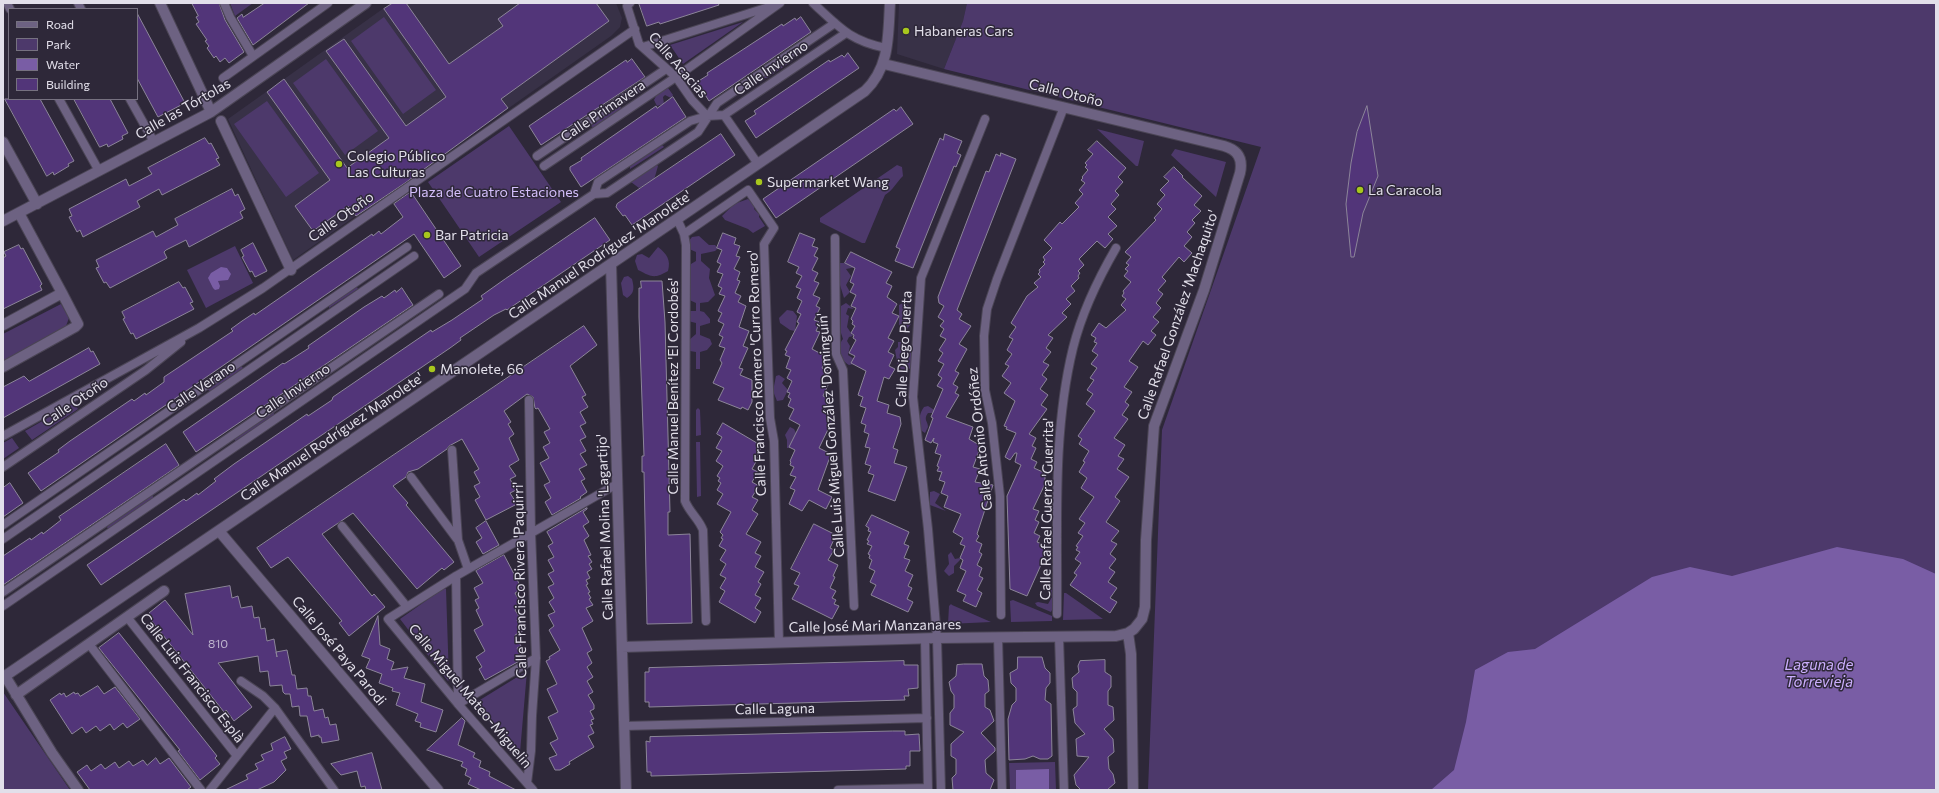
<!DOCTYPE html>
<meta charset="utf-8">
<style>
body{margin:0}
#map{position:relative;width:1939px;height:793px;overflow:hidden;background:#2e2839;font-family:Commissioner,sans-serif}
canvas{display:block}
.frame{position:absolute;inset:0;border:4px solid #e2dfea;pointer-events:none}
.legend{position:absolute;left:8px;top:8px;width:130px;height:92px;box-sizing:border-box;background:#2e2839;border:1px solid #767180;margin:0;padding:5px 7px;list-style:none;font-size:12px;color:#e2dfea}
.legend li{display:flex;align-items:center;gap:8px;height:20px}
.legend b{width:20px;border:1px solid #767180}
</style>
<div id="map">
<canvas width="1939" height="793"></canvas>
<div class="frame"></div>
<ul class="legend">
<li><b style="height:5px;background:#6d6282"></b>Road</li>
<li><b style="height:11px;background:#4d396b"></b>Park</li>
<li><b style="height:11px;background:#795da5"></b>Water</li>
<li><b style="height:11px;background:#523579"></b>Building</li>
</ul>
</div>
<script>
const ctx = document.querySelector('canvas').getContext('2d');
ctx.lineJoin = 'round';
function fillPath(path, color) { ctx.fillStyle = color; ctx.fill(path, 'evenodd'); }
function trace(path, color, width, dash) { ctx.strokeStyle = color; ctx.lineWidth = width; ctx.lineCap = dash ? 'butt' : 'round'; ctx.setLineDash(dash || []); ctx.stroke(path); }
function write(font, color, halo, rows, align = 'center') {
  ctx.font = font + ' Commissioner,sans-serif'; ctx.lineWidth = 3; ctx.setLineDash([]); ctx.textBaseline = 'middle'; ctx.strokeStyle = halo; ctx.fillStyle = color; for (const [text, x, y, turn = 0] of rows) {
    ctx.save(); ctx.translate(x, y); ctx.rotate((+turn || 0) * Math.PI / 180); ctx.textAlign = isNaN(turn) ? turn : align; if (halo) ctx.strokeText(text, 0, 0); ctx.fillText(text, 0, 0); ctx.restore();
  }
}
fillPath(new Path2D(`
 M391,3H616L622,18L620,27L611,36L293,260L228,119Z
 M899,3H967L963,21L944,69L897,54Z`), '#383147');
fillPath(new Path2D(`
 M230,3H253L235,16Z
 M967,3H1936V790H1148L1162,430L1261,147L944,69L963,21Z
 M384,17L436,90L403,114L351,41Z
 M743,22L683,64L670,45Z
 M326,59L378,131L345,155L293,83Z
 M790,59H792V61L767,78H764L765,75Z
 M664,88H668L673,95L671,98L665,95L663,97L664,104L657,106L654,100L657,94Z
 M267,101L319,173L286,197L234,124Z
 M618,107H621L620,110L594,128L591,126Z
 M509,126L561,202L479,257L428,182Z
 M1097,129L1144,141L1138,166H1136Z
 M662,145L664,147L630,169V166Z
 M1175,149L1226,162L1216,197L1171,155Z
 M656,164L658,166L654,180L639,188L631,182Z
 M897,165L902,167L903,176C896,183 893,190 885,195L865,243H862L820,222V218Z
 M748,199L755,205L754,209L759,214V217L765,226L753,233L748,229L725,220L722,216L734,204Z
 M699,236L709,245H715L718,248L715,251L701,254V261L710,269L709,278L715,295L708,302L700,303V311L704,312L710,319V323L700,326V335L710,339L712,344L707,350L700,352V369H696V352L690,351L687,347L689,340L696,334V323L688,321V311H696V303L685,298L690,277L689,268L691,264L696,261V252L687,248L688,242L692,237Z
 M235,246L253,283L206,308L187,270Z
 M658,247C667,254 671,260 668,271C654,279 652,277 638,270L635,261L637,255L642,254L649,258Z
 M840,263H845L856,267L846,269L851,276L846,285L850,292L844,298L840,285Z
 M628,276L632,279C634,287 635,293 627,298L623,295L621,283L624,277Z
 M357,287L358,289L329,308V305Z
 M846,303L854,309L848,308L846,314L849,316L847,327L853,336L849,337L847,341L850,346L848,355L854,359L853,364L849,365C840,360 836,347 843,339L841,333V306Z
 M903,303L908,305L911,310V324L907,329L902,328L899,325V305Z
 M61,304L69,318L66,326L3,361V334Z
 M787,310L793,311L797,316L795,331L790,330L780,323L779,318Z
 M898,342H906C912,350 912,358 911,368C906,371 903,370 898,367L895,350L898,347Z
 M241,366L243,368L226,380V383L211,392L207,389L224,376L225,378Z
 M779,375L785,379L782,383L788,390L783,400L777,401L773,391L776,376Z
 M74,403L78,409L32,440L25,431Z
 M928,406L936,411L935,413H928C923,420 928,421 928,427L925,433L919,429C919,422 919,413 924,407Z
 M698,408L700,410L701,435L696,436V410Z
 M273,412L275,415L235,441V438Z
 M790,427L794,429L796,433L790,448H787V440L785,435Z
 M12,438L19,448L3,459V443Z
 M696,442H700L701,496L697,497Z
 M934,491L940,494L935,503L946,511L930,505V492Z
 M152,495L154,498L110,528H107L108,525Z
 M951,552L955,559L960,558V560L954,566V573L949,576L944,571L949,564L948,555Z
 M444,588L446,589L449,680L448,681L400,619Z
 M1050,588C1057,595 1056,603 1051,612L1037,606L1035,603L1038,602L1048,604L1052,597L1047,590Z
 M1064,593H1066L1103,619L1063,620Z
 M1013,600L1052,616V621L1011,622L1010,601Z
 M951,604L952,605L991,622L948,624L949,606Z
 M527,671L519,764L475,703Z
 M3,692L70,790H3Z
 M1055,762L1056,790H1010L1009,763Z`), '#4d396b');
fillPath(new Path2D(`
 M221,267L227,268L231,274L228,280L218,281L220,286L219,289L215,290L213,288L208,278L211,273Z
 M1837,547L1903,559L1936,574V790H1431L1454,770L1466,722L1475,670L1508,652L1535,649L1652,577L1690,567L1732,576Z
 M1049,769V790H1016V770Z`), '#795da5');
const building = new Path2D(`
 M192,3H219L225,20L244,52L229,63L225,58L220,62L216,56L214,58L207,48L209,46L205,41L207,40L196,24L199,22L196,17L198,16Z
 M265,3H309L253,45L237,18L242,14L243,17Z
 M393,3H406L449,64L503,26L498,19L520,3H596L609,21L501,99L508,108L405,183L356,216L348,206L313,231L295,206L330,180L267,92L284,79L347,168L389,138L326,51L344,39L406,126L446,97L384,9Z
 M639,3H718L719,5L660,24L659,22L647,26Z
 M137,13L185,103L158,117L137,78Z
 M801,17L811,32L709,101L697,82L708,75L707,73L782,24L783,26L795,18L796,20Z
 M848,53L859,68L756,138L745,121L756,114L754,111L829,60L830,62L842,55L844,57Z
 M632,59L645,77L541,145L529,126L626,60L627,62Z
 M673,97L686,117L581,187L570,170V167L582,160L581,158L656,106L657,108Z
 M5,99H40L74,161L68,164L69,166L54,175L53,172L47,176Z
 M74,99H110L128,133L122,136L123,139L108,147L107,144L100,147Z
 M1367,106L1378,176L1363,213L1354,257H1351L1346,204L1351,163L1357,132Z
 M901,107L913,124L776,218L763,199L894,109L896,111Z
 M721,134L735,155L632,225L625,215L623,216L616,207L617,204Z
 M945,134L962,141L957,153L961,155L956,167L954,166L913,268L895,261L900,249L896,247L940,138L943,140Z
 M205,138L209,144L211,143L219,158L216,159L220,165L162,195L159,189L137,201L140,207L83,237L80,230L77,232L69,217L72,216L69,209L126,179L129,186L152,174L148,168Z
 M1097,141L1126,168L1118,177L1123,182L1115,191L1119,195L1111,204L1116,209L1108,217L1117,226L1108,234L1113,239L1105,248L1097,241L1079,259L1084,265L1078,271L1080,273L1078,276L1079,278L1071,286L1075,291L1066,299L1071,304L1062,313L1067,317L1048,335L1053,338L1046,348L1051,352L1043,362L1049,365L1042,375L1047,379L1040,389L1048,395L1041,405L1047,409L1029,434L1036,438L1032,446L1036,448L1031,459L1037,462L1034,468L1045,473V484L1033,509L1039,511L1035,520L1039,522L1034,533L1040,536L1037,542L1049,547L1027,596L1010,589L1007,496L1021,465L1015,462L1017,453H1015L1010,460L1005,457L1016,433L1006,429L1007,427L1004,426L1015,401L1004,393L1011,383L1002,376L1009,366L1005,364L1012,354L1007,350L1013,339L1009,337L1016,327L1011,323L1027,296L1038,287L1034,283L1041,277L1038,274L1040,272L1039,270L1045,264L1043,262L1045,260L1043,257L1052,248L1044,240L1060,222L1062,224L1079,207L1075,203L1083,194L1079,190L1085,183L1081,180L1083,178L1082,177L1088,170L1085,167L1087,165L1085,163L1093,154L1088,150Z
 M1001,153L1016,159L957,310L962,314L959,319L971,326L959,344L967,349L955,371L959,373L953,384L958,387L955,393L959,395L946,417L973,427L969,439L981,446L973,467L980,469L975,482L993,485L977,534L979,536L976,541L982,544L979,552L982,554L977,565L982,568L979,576L983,578L977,590L982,593L976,607L963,601L966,595L957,591L966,571L960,568L963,560L960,558L965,546L960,544L963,538L953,532L961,514L944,507L948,496L941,493L945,482L939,480L942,472L937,471L939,467L937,466L941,455L935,453L938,444L933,442L934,438L931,443L925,440L933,418L931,417L943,389L937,386L942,378L938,375L944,364L938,361L943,353L939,350L946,339L940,336L944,329L940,326L944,321L938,317L944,306L939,303L938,297L986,171L989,172L996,154L1000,156Z
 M1174,167L1183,176L1182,177L1202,196L1194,205L1201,211L1192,220L1195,223L1187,232L1192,237L1184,246L1192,253L1184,262L1179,257L1162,277L1166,281L1158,290L1163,294L1156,303L1161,308L1153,317L1159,322L1151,331L1156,335L1148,345L1143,341L1129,361L1138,367L1124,387L1132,392L1125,402L1129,405L1122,415L1128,419L1114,438L1125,445L1118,456L1124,459L1117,469L1129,477L1115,497L1120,501L1106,522L1119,531L1111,541L1117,544L1110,554L1116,559L1109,568L1115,572L1108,582L1117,588L1110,598L1117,602L1110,613L1070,585L1077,575L1074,573L1081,563L1075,559L1080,552L1076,550L1078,547L1076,546L1083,536L1078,533L1085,523L1079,519L1094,497L1081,488L1087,478L1079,472L1085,462L1083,461L1089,451L1079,444L1082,439L1078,436L1095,411L1086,404L1093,394L1087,390L1094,380L1090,378L1097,368L1091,364L1098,355L1092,351L1097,343L1094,342L1096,338L1091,335L1099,323L1106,328L1126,310L1121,305L1126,299L1122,296L1124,293L1123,291L1131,282L1124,276L1128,271L1125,269L1129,265L1126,263L1131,257L1125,252L1156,220L1154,218L1162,209L1157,204L1165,195L1160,190L1169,181L1164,177Z
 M232,189L235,196L238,194L245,209L240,212L243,218L189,247L186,240L166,250L164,252L167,258L110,288L106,282L104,283L96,268L99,267L96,260L153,231L156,237L178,225L175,219Z
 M411,192L461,266L444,278L414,234L41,491L28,473L59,452L58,450L70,441L132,399L134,401L145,393L146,395L164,382V377L233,331L231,329L242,321L254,313L255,315L372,234L373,236L379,231L381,234L403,217L394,204Z
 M595,218L610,240L507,310L506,309L494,315L460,338L461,340L450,348L101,585L87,565L184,499L186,501L197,493L198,495L216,481L214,479L234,464L307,414L308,416L332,400L333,397L431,330L432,332L452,320L483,299L481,296L505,279Z
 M723,233L736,238L734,244L740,246L736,256L740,257L734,269L740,272L737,280L740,281L735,293L741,296L738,302L746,306L739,327L749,331L743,346L748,348L739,368L743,369L740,375L752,380V402L748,410L742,407L741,409L718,400L724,388L713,383L722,363L720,360L725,348L719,346L723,337L719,335L724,324L718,321L722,313L718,311L725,296L719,294L722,288L718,286L723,274L717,272L721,264L717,262L722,250L717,248Z
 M800,233L815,239L812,246L818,248L814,256L818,258L812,270L818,273L814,281L819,283L813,295L820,298L816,306L820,308L814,320L820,322L816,331L820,332L812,349L827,357L822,368L828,371L822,382L828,385L823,396L829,399L824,410L835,415L819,448L831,454L818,490L832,497L826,509L809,500L802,511L789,504L795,490L790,488L796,477L790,475L794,467L790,465L791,462L790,461L795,450L789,447L800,425L789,419L794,409L788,406L791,399L788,397L790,393L787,392L792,381L787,378L791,370L786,368L790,357L785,355L787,351L785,350L799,323L797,322L801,314L797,312L802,301L797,298L801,289L796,287L802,276L796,273L799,267L788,262Z
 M253,243L267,271L255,277L252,271L250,272L242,257L244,256L241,250Z
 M19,245L21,249L23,248L42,284L40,286L42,290L3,309V258L6,256L4,252Z
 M851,252L892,272L886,283L892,286L887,297L897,304L892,313L899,316L888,338L894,341L888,352L894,355L889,366L895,369L889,379L884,377L877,401L889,405L887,413L900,417L901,424L893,448L898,450L894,463L907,467L895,501L868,491L874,475L868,473L871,466L865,464L870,448L865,447L869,434L864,432L866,425L861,423L866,408L860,406L863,397L858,395L866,371L851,363L855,356L849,353L856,340L853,338L854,335L851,333L855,326L852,324L853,321L851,319L856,308L851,306L856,295L850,292L854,284L850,282L855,268L845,263Z
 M641,281H662L665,322L670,512H668V535L690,534L692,623L647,624L644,472H642V456H644L639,317V288H641Z
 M179,282L183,288L185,287L193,302L190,303L194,309L136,339L133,333L131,334L123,319L125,318L122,312Z
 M402,288L413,305L196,452L183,432L283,363L284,364L309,348L308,346L364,307L382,296L384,298L395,290L396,292Z
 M584,326L597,345L570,366L586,395L582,397L588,407L580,412L586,423L580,426L586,437L580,440L586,451L580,454L587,465L579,469L585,479L581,481L587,492L580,497L581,498L552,515L545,502L551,498L544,485L550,482L540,463L549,458L543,447L550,443L544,432L550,429L538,408L536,409L535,408L533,397L527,394L504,411L511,422L508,424L514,434L509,438L519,460L509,466L516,476L510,479L516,490L510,493L517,504L486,520L475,500L480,497L474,486L480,483L474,472L479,469L462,439L449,446L447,449L418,469L408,472L406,477L393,486L408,503L406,505L454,562L444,570L442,568L417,589L353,513L322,534L372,596L374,594L385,607L349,636L339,623L342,621L288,557L271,568L257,548Z
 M89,348L91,352L93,351L100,364L3,418V387L24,376L29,381Z
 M723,423L762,446L756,457L758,458L752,469L758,472L752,482L759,486L752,497L758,500L752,510L758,514L746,534L761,542L755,553L761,556L755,567L764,572L758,582L761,584L755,595L761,598L755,608L761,612L755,623L719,602L725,591L720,588L726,578L720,575L726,564L720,560L726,550L719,546L723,539L721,538L723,535L720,532L731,512L717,504L723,494L717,490L721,483L718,481L720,478L717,476L723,466L716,461L722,451L716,448L722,437L717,434Z
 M166,444L179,465L178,466L3,585V556L30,538L31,540L42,532L43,534L61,520L59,517Z
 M10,483L23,503L3,517V488Z
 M587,508V509L583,512L589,522L583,526L589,536L584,540L591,555L588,556L592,562L589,564L592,569L587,572L590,578L586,580L588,584L586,585L590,592L588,593L591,598L589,599L593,605L586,608L593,621L582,628L592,650L587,653L592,663L587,667L593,677L587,681L593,692L588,695L594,705V709L590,711L594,719L591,720L593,724L590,725L594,733L588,736L594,747L569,762L570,764L560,770H555L549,758L557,755L550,743L558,739L548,717L558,712L547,689L557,684L546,661L550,659L549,657L560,650L549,630L554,626L548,615L555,612L549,602L554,598L548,587L554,584L548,574L554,571L548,560L554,557L548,546L553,543L547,532Z
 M872,515L909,532L904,544L909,546L904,558L910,560L905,571L913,575L908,586L912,588L907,599L913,602L908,612L871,595L876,585L870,582L875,571L869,568L872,560L869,558L870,555L868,554L872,546L867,544L869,541L867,540L871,532L868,531L869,528L866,526Z
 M486,521L499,545L483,554L476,542L482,538L476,528Z
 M814,524L836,535L830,548L834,550L828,560L838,565L833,576L835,577L830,588L836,591L832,598L836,600L834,604L839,606L832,619L792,599L799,586L794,584L800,573L791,569Z
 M504,555L522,589L515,593L521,604L516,606L517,608L515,610L520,618L517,620L523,631L515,635L521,646L517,648L523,659L485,680L479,669L482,667L476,657L485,651L474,630L483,625L476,610L479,608L475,600L479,598L474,588L483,583L476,571Z
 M230,586L232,598L238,596L241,608L252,606L254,618L259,617L261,629L265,628L267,641L274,639L277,657L276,652L287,650L292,675H295L297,689L307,688L308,696H311L314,711L323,709L325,718L328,717L330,725L336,724L339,740L322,743L321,737H319V735L311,737L307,716H300L299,706L292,707L290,694H285L283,692L282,685L270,686L268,671L260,672L258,656L218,663L252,707L234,721L226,710L224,712L151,620L153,618L149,613L165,600L193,635L185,594Z
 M378,616L380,645L390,649L387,659L394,662L391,670L408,667L404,678L425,684L421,702L443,710L436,732L420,727L421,723L415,721L418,714L396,705L400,693L392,691L393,688L379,683L382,674L366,668L370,659L362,656Z
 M119,633L217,756L215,758L220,764L200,780L178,751L180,750L99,648Z
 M1018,657H1042L1045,668L1050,673V683L1046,688L1045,700L1051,704L1052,756L1048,759H1040L1033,756L1025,759L1009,760L1008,719L1012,705L1016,701V688L1011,683L1010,673L1017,669Z
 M1105,660V672L1111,676V687L1108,691V705L1113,707L1114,720L1104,729L1113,739L1114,752L1108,757L1109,769L1113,774L1115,783L1107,790H1081L1076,785L1074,775L1089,757L1077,756L1076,739L1085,734L1075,723L1073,709L1077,706V692L1073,688L1072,678L1079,672L1078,666L1080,661Z
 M904,661V665H918V688L908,689L909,696H904L905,700L649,707V702H645V672H649V668Z
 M964,664H982L984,676L988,680L989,691L985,694V707L990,710L994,721L981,733L995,748V751L985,760L986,773L994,780L990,790H953L952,778L956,774V759L951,756V744L964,732L950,725V713L954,708V695L951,691L949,682L956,676L957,665Z
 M98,686L104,694L115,687L140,719L127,728L123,723L114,730L110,724L100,731L96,726L86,733L82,727L72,734L50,700L60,693L61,695L64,693L66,697L74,692L75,694L78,693L80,696Z
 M462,718L465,721L458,745L475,753L473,757L481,761L479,767L490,772L489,776L516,790H481L468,784L471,778L465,775L467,769L461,766L463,762L427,750Z
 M893,731H905V735L919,734L920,751H910V766H906V769L651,776V772H647L646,741L650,742V737Z
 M285,737L291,749L284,752L287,758L281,761L286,770L274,782L257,790H225L248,779L246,775L258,769L255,764L264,760L261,755L273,750L271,744Z
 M372,753L382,790H366L365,786L361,787L357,771L341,775L331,764Z
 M156,758L160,764L169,758L191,787L187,790H90L77,772L87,765L91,771L101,764L105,769L115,762L119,768L129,761L133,766L143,760L147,765Z`);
fillPath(building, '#523579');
trace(building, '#8c8599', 1);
const lane = new Path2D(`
 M7,3L10,9
 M78,3L81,9
 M224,3L230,17L253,56
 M630,3L627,6L639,44L676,77L692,100L707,116
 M813,3C839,27 850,41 886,48
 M643,47L772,6
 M223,78L328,3
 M59,99L99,171
 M130,99L154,142
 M724,115L758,164
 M537,156L666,69
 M544,166L676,77L780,3
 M594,194L598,182L690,121L707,116L724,115L846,33
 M677,219L684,234L686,245L685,501C690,513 699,519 703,530L706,621
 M684,234L748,190L774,228L764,244L770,418L774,441L779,643
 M835,238L836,354L843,370L854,606
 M3,436L199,328L263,288L635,29
 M452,450L458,540L468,569
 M3,467L146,370L181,342
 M411,477L457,539
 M3,525L407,247
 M342,526L407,607
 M3,539L414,256
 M456,576L458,704
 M3,592L439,294
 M3,606L465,289L476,273L594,194L607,193L698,132L717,103L835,23
 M1057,614C1058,525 1052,434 1073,348C1082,312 1098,279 1116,248
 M1001,615L1000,496L992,423L985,390L984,336L987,309L997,279L1064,107
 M127,617L237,756
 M998,637L1002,790
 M1059,637L1064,790
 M925,639L928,790
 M89,644L201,790
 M241,681L263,696L275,708L334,790
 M458,704L536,658
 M624,726L927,718
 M527,783L531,751L532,716L536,658L531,532L529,400
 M210,790L275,708
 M533,790L458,704L388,619L456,576L617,484
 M838,790L928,788
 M941,790L937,638L928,529L913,397L921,278L985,119`);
const street = new Path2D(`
 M160,3L211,112
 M884,64L1224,146C1238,150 1243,159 1240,173L1204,290L1154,426L1146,540L1145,607L1142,619L1134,629L1128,633L1131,654L1133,790
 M221,121L291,270
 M3,142L37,204
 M19,213L62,293
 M3,221L211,112L366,3
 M611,264L626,790
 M3,325L62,293L78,324L75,327L3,367
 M219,531L438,790
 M622,647L937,638L1116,636L1128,633
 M16,695L164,591
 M78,790L52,753L5,676L865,91C890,67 888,36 890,3`);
trace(lane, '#4b4555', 10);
trace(street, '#4b4555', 12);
trace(lane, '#6d6282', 8);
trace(street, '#6d6282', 10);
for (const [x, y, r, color] of [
 [906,31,4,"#a8c71d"],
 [339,164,4,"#a8c71d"],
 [759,182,4,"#a8c71d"],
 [1360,190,4,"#a8c71d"],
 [427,235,4,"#a8c71d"],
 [432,369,4,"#a8c71d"]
]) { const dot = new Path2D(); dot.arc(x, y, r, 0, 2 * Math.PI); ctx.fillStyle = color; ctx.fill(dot); trace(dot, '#2e2839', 1.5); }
write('12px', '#beb4ce', null, [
 ["810",218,644]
]);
write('14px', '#e2dfea', '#2e2839', [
 ["Habaneras Cars",914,31],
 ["Colegio Público",347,156],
 ["Las Culturas",347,172],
 ["Supermarket Wang",767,182],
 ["La Caracola",1368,190],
 ["Bar Patricia",435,235],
 ["Manolete, 66",440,369]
], 'left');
write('14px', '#e2dfea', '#2e2839', [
 ["Calle Acacias",678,65,49],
 ["Calle Invierno",771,68,-34],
 ["Calle Otoño",1066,93,14],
 ["Calle las Tórtolas",183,109,-30],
 ["Calle Primavera",603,111,-34],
 ["Calle Otoño",341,217,-35],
 ["Calle Manuel Rodríguez 'Manolete'",600,255,-34],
 ["Calle Rafael González 'Machaquito'",1178,315,-71],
 ["Calle Diego Puerta",904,349,-87],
 ["Calle Francisco Romero 'Curro Romero'",757,373,-92],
 ["Calle Manuel Benítez 'El Cordobés'",673,386,-90],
 ["Calle Verano",201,387,-34],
 ["Calle Invierno",293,391,-34],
 ["Calle Otoño",75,402,-34],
 ["Calle Luis Miguel González 'Dominguín'",831,435,-94],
 ["Calle Manuel Rodríguez 'Manolete'",332,437,-34],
 ["Calle Antonio Ordóñez",980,439,-96],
 ["Calle Rafael Guerra 'Guerrita'",1047,509,-89],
 ["Calle Rafael Molina 'Lagartijo'",605,527,-92],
 ["Calle Francisco Rivera 'Paquirri'",520,580,-91],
 ["Calle José Mari Manzanares",875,626,-1],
 ["Calle José Paya Parodi",339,651,50],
 ["Calle Luis Francisco Esplà",192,678,52],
 ["Calle Miguel Mateo-Miguelin",470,696,50],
 ["Calle Laguna",775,709,-1]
]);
write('14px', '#d4bffb', '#2e2839', [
 ["Plaza de Cuatro Estaciones",494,192]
]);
write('italic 15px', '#ccaffe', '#2e2839', [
 ["Laguna de",1819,665],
 ["Torrevieja",1819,682]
]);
</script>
